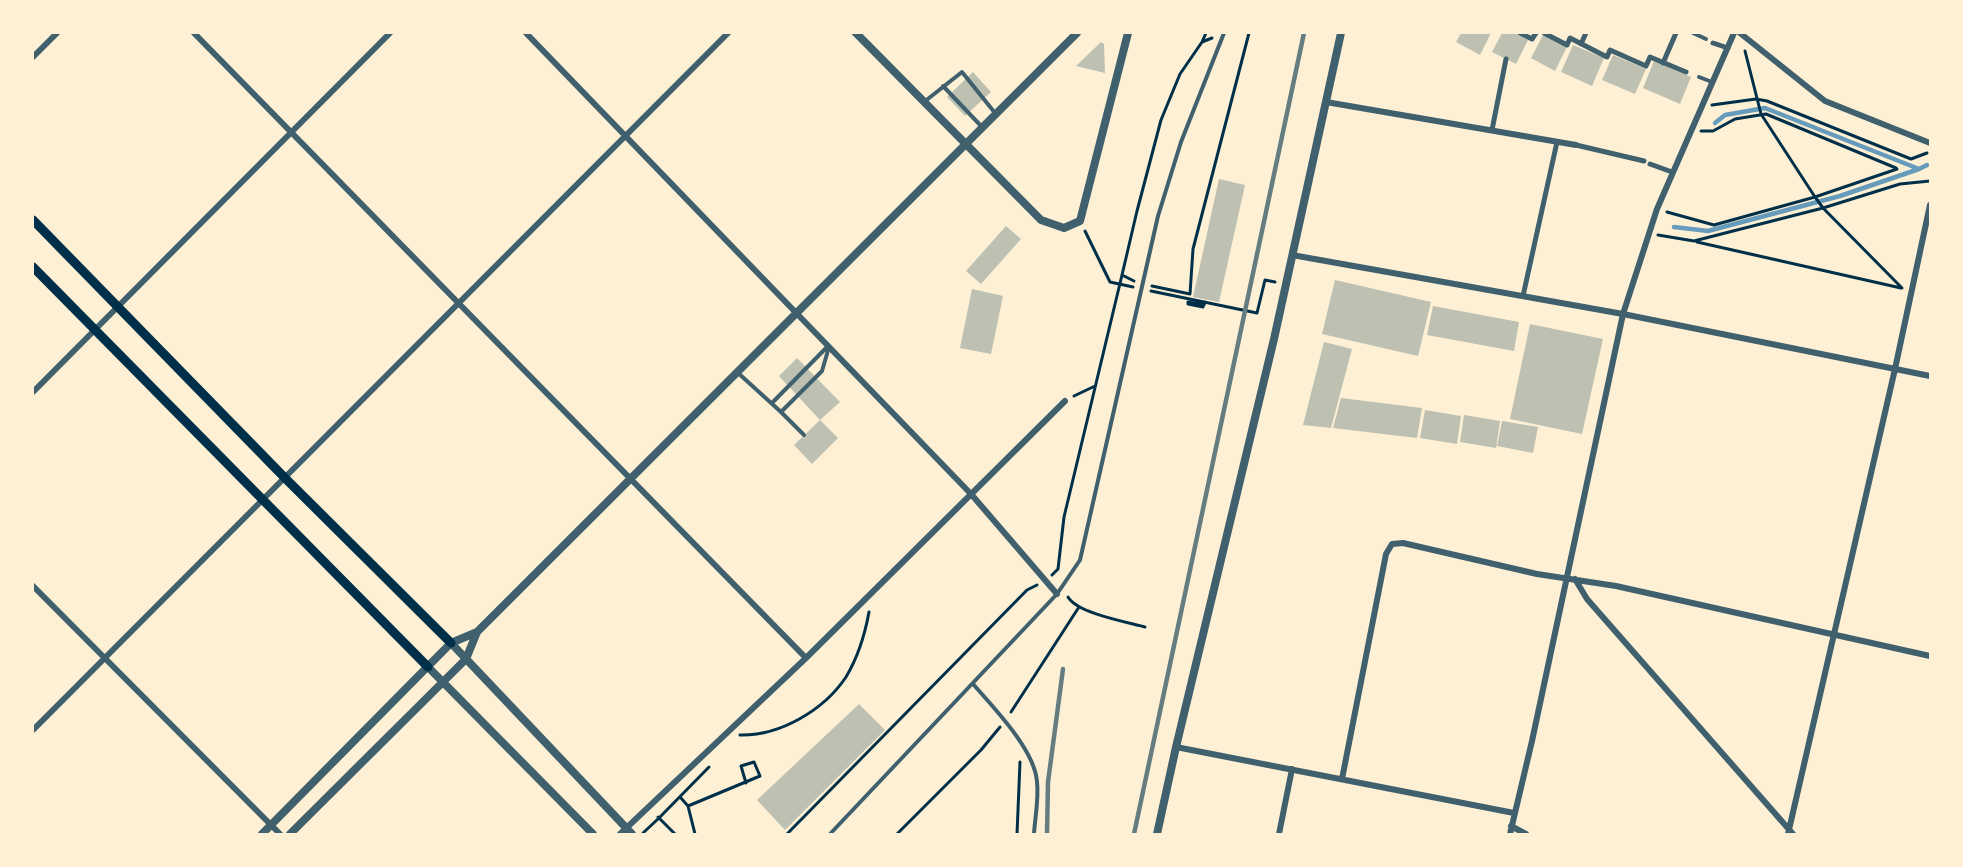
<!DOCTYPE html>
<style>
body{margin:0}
#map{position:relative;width:1963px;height:867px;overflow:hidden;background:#fdf0d5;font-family:Mulish,sans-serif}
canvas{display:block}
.frame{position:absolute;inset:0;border:34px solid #fdf0d5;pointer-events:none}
</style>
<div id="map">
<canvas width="1963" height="867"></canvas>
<div class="frame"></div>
</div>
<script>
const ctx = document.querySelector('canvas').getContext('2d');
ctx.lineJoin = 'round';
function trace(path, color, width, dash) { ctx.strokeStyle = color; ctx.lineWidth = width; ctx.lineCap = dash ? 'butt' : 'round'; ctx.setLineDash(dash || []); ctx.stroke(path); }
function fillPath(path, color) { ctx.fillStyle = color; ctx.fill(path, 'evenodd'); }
trace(new Path2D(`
 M1715,123L1725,115L1765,108L1919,169
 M1674,227L1708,231L1840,196L1919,169L1927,165`), '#669bbc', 4.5);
fillPath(new Path2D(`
 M1461,33H1491L1480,55L1456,42Z
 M1502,33H1514L1528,40L1516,64L1492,52Z
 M1543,35L1567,47L1555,71L1531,58Z
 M1101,42L1104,44L1105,73L1076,66Z
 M1573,45L1604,58L1592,86L1561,72Z
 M1613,55L1646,69L1635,94L1602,80Z
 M1654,61L1691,77L1680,104L1643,88Z
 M973,72L991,92L965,116L947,97Z
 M1219,179L1245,185L1219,302L1193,297Z
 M1006,226L1021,239L981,284L966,271Z
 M1335,280L1431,302L1418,356L1322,334Z
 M972,289L1003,296L991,354L960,348Z
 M1433,306L1519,322L1514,351L1427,335Z
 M1530,324L1603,339L1582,434L1510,419Z
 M1324,342L1352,349L1331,428L1303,425Z
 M797,358L840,402L820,420L779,376Z
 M1341,398L1422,408L1417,438L1333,428Z
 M1425,410L1461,416L1457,444L1420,438Z
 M1464,415L1500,421L1496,448L1460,442Z
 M820,420L838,438L812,464L794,445Z
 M1502,421L1538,427L1533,453L1497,446Z
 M859,704L885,730L785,830L757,800Z`), '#bec0b2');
trace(new Path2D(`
 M1202,42L1206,33
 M1745,51L1761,114L1815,197L1823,208L1902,288
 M1712,105L1756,99L1767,101L1911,159L1927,153
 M1701,131H1713L1735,119L1766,114L1896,168
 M1667,212L1714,225L1815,197L1897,169
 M1085,231L1110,282L1133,287
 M1658,235L1694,241L1823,208L1900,184L1930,181
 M1697,242L1901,288
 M1134,281L1122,275L1137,211L1161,120L1180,74L1202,42L1212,38
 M1152,286L1190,294L1193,249L1249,33
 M1151,291L1257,313L1265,280L1275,282
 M1203,307L1188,304V302L1204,305L1205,302
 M1074,396L1095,386
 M1052,575L1058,569L1064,517L1122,275
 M1068,597C1077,613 1126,622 1145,627
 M1011,712L1079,607
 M740,735C780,736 824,710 846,677C858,657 865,634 869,612
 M680,797L688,806
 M643,833L659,818L658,817
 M675,834L659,818L709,767
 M695,834L688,806L760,776L754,762L741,766L746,783
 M787,834L1027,590L1037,585
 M897,834L981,750L1000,727
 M1017,834L1020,762`), '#003049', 3);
trace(new Path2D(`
 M1693,33L1706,39
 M1699,77L1712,82
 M943,86L982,127
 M924,102L962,72L995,113
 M737,372L781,412L822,371L829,347
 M772,403L828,346
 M781,412L804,435
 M973,684C994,708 1035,750 1037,782C1039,799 1035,817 1034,834
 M830,834L1057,594L1080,560L1158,216L1181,142L1224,33`), '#3f606c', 4);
trace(new Path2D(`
 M1520,33L1532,39L1536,33
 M1544,33L1567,45L1570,38L1607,57L1610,50L1646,66L1650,57L1686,72
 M1713,43L1728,48
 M1581,44L1586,33
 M1663,63L1676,33
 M1492,130L1506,59
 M1576,145L1644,161
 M1650,164L1672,172
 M1523,296L1557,142`), '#3f606c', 5);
trace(new Path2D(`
 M194,33L806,658
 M526,33L971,494L1057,594
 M1740,33L1825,101L1930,143
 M33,57L57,33
 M1326,102L1576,145
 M1292,255L1623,314L1930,376
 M33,392L390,33
 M1575,579L1587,599L1793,834
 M33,586L280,834
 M33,730L728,33
 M1176,747L1514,813
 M1342,779L1386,554L1392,544L1403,543L1537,574L1616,586L1930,656
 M1511,826L1526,834
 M620,834L806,658L1065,401
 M1279,834L1292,769
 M1510,834L1532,741L1623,314L1657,209L1734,33
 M1788,834L1895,369L1930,205`), '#3f606c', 6);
trace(new Path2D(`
 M856,33L1041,220L1064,228L1080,221L1128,33
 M451,643L632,834
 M428,667L593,834
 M262,834L451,643L477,632L1077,33
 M290,834L466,659L477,632
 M1157,834L1176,747L1274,339L1341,33`), '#3f606c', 8);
trace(new Path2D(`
 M33,220L285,478L451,643
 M33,267L428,667`), '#003049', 9);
trace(new Path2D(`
 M1047,834L1048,782L1063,669
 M1134,834L1304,33`), '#657d81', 4.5);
</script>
